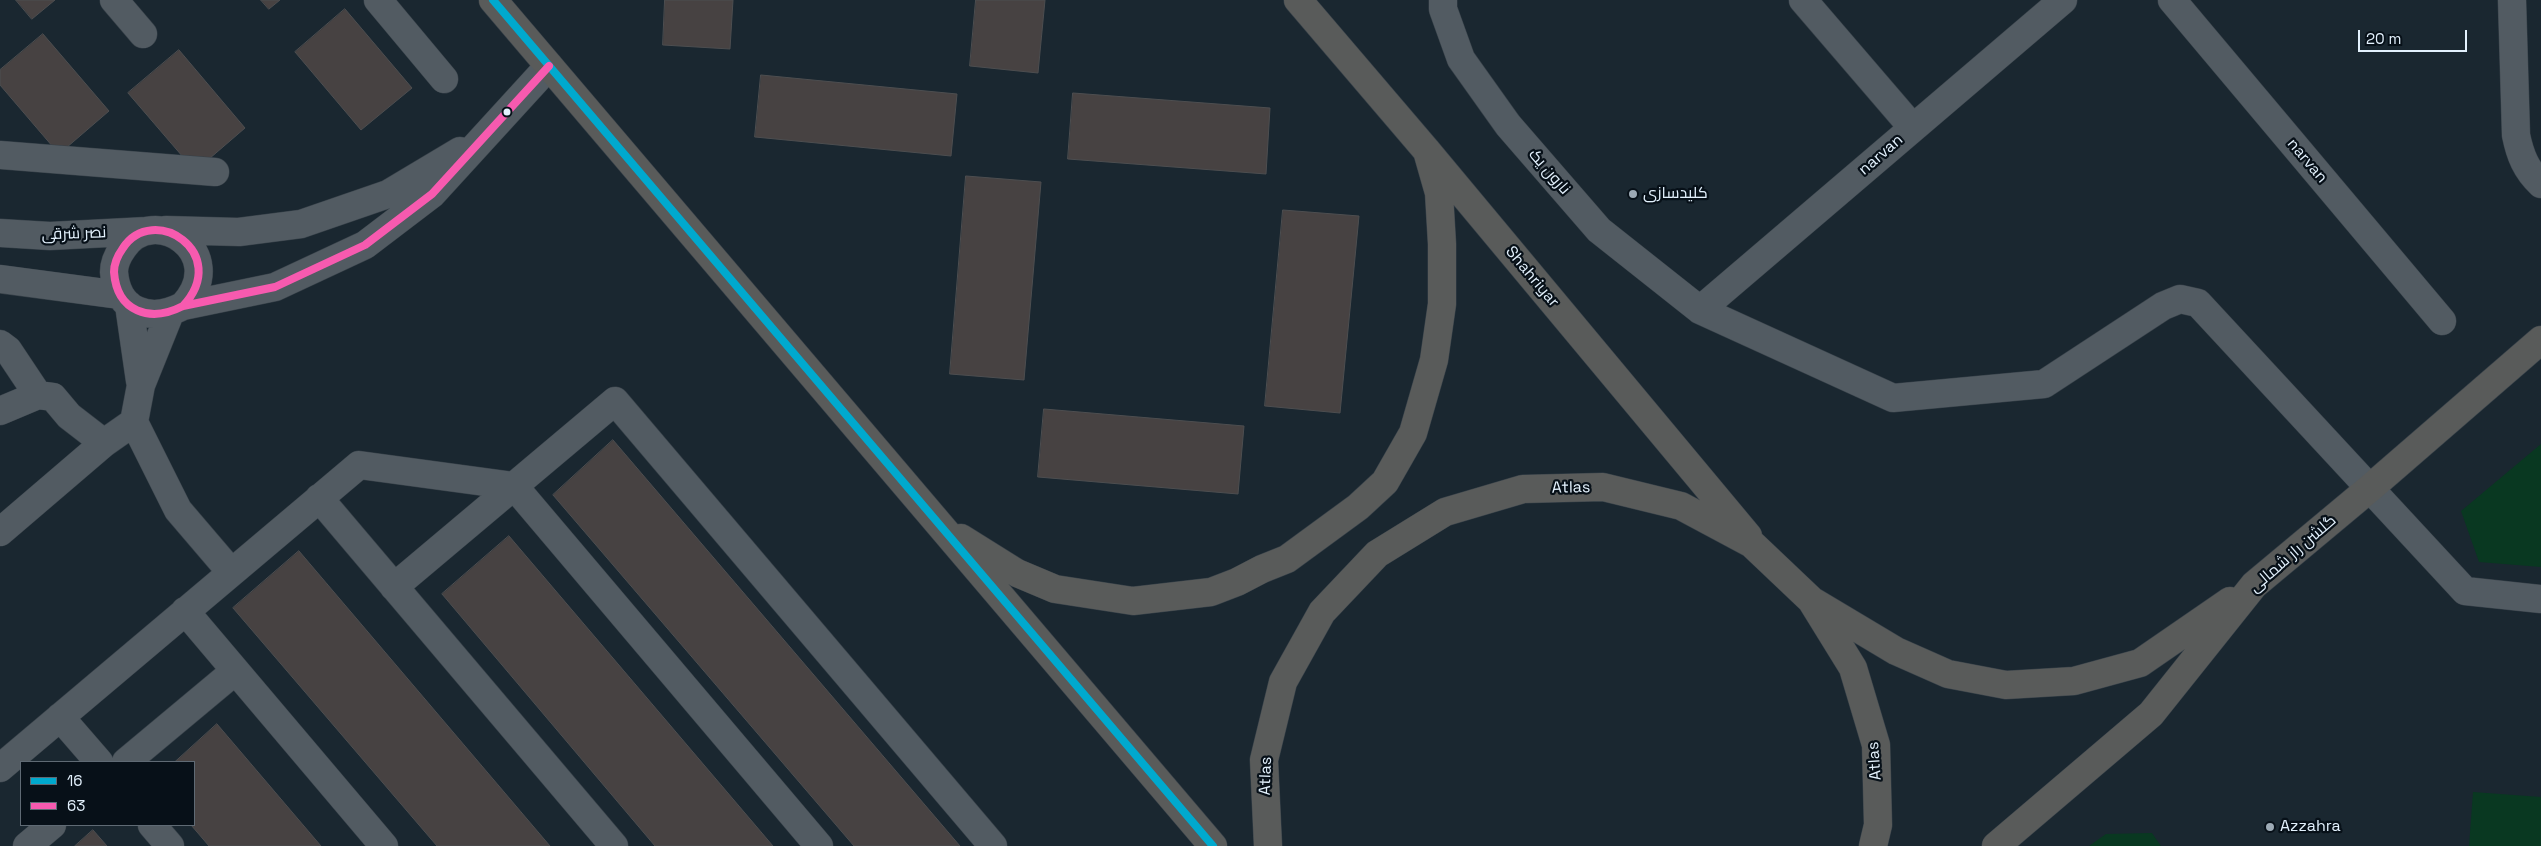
<!DOCTYPE html>
<meta charset="utf-8">
<style>
body{margin:0}
#map{position:relative;width:2541px;height:846px;overflow:hidden;background:#1a2730;font-family:"Space Grotesk",sans-serif}
canvas{display:block}
.legend{position:absolute;left:20px;top:761px;width:175px;height:65px;box-sizing:border-box;background:#071018;border:1px solid #5f6a74;margin:0;padding:6px 9px;list-style:none;font-size:15px;color:#e3f1fd}
.legend li{display:flex;align-items:center;gap:10px;height:25px}
.legend b{width:25px;border:1px solid #5f6a74}
.scale{position:absolute;left:2358px;top:30px;width:109px;height:22px;box-sizing:border-box;border:2px solid #e3f1fd;border-top:0;padding-left:6px;font-size:15px;line-height:18px;white-space:nowrap;color:#e3f1fd;-webkit-text-stroke:4px #071018;paint-order:stroke}
</style>
<div id="map">
<canvas width="2541" height="846"></canvas>
<ul class="legend">
<li><b style="height:6px;background:#00a9ce"></b>16</li>
<li><b style="height:6px;background:#f75aaf"></b>63</li>
</ul>
<div class="scale">20 m</div>
</div>
<script>
const ctx = document.querySelector('canvas').getContext('2d');
ctx.lineJoin = 'round';
function fillPath(path, color) { ctx.fillStyle = color; ctx.fill(path, 'evenodd'); }
function trace(path, color, width, dash) { ctx.strokeStyle = color; ctx.lineWidth = width; ctx.lineCap = dash ? 'butt' : 'round'; ctx.setLineDash(dash || []); ctx.stroke(path); }
function write(font, color, halo, rows, align = 'center') {
  ctx.font = font + ' "Space Grotesk",Cairo,sans-serif'; ctx.lineWidth = 4.5; ctx.setLineDash([]); ctx.textBaseline = 'middle'; ctx.strokeStyle = halo; ctx.fillStyle = color; for (const [text, x, y, turn = 0] of rows) {
    ctx.save(); ctx.translate(x, y); ctx.rotate((+turn || 0) * Math.PI / 180); ctx.textAlign = isNaN(turn) ? turn : align; if (halo) ctx.strokeText(text, 0, 0); ctx.fillText(text, 0, 0); ctx.restore();
  }
}
fillPath(new Path2D(`
 M2541,444V567L2479,562L2461,511Z
 M2473,792L2541,797V846H2469Z
 M2152,833L2161,846H2089L2106,834Z`), '#093821');
const building = new Path2D(`
 M16,0H55L32,19Z
 M261,0H280L269,9Z
 M665,0H733L730,49L663,45Z
 M976,0H1045L1038,73L970,66Z
 M345,9L412,88L361,130L295,52Z
 M43,34L109,111L59,154L0,85V70Z
 M179,50L245,128L195,171L128,93Z
 M761,75L957,94L951,156L755,137Z
 M1073,93L1270,108L1266,174L1068,159Z
 M966,176L1041,182L1024,380L950,374Z
 M1283,210L1359,216L1340,413L1265,406Z
 M1044,409L1244,426L1238,494L1038,477Z
 M613,440L960,846H854L553,495Z
 M509,536L773,846H655L442,594Z
 M299,551L550,846H437L233,608Z
 M217,724L321,846H209L191,825H194V762H175Z
 M93,830L107,846H75Z`);
fillPath(building, '#474242');
trace(building, '#4d4e50', 1);
const minor = new Path2D(`
 M114,0L143,34
 M378,0L444,79
 M1443,0V9L1461,59L1508,125L1599,230L1700,310L1893,398L2044,384L2163,306L2180,299L2198,303L2465,591L2541,599
 M1803,0L1913,128
 M2172,0L2442,321
 M2512,0L2516,135C2520,155 2526,170 2541,184
 M0,155L215,172
 M166,230L239,232L301,224L388,194L460,151
 M0,233L50,236L147,231
 M0,279L120,295
 M129,305L140,381
 M183,306C232,253 153,202 123,248C118,255 114,263 114,272C117,312 150,323 183,306L275,287L365,245L432,194L549,66
 M1700,310L2063,0
 M170,313L141,385L134,422L178,510L231,572
 M0,344L8,350L38,395
 M0,411L38,395L53,397L69,416L104,443
 M319,498L614,846
 M0,532L104,443L134,422
 M394,587L615,401L993,846
 M185,611L384,846
 M60,717L99,762
 M126,762L235,671
 M0,768L359,465L514,486L819,846
 M152,825L170,846
 M27,846L52,825`);
const major = new Path2D(`
 M493,0L1213,846
 M1298,0L1427,151L1748,536
 M961,538L1017,573L1055,589L1133,601L1211,592L1237,582L1262,569L1287,559L1358,507L1385,482L1413,433L1434,360L1442,304V244L1439,193L1427,151
 M1814,602L1896,651L1948,674L2006,685L2074,681L2140,663L2230,601
 M1268,846L1264,760L1283,682L1322,612L1377,554L1445,512L1523,489L1603,487L1681,506L1752,544L1811,600L1853,668L1876,745L1878,825L1873,846
 M1996,846L2151,714L2254,585L2369,489L2541,340`);
trace(minor, '#374149', 29);
trace(major, '#374149', 29);
trace(minor, '#525b62', 28);
trace(major, '#595b5a', 28);
trace(new Path2D(`
 M493,0L1213,846`), '#00a9ce', 8);
trace(new Path2D(`
 M183,306C232,253 153,202 123,248C118,255 114,263 114,272C117,312 150,323 183,306L275,287L365,245L432,194L549,66`), '#f75aaf', 8);
for (const [x, y, r, color] of [
 [507,112,4.5,"#e3f1fd"],
 [1633,194,5,"#9daab5"],
 [2270,827,5,"#9daab5"]
]) { const dot = new Path2D(); dot.arc(x, y, r, 0, 2 * Math.PI); ctx.fillStyle = color; ctx.fill(dot); trace(dot, '#071018', 2); }
write('16px', '#e3f1fd', '#071018', [
 ["narvan",1881,155,-41],
 ["narvan",2307,161,50],
 ["نارون یک",1549,172,49],
 ["نصر شرقی",74,234,-2],
 ["Shahriyar",1532,277,50],
 ["Atlas",1571,488,-1],
 ["گلشن راز شمالی",2293,554,-41],
 ["Atlas",1875,761,-94],
 ["Atlas",1266,776,-88]
]);
write('16px', '#e3f1fd', '#071018', [
 ["کلیدسازی",1643,194],
 ["Azzahra",2280,827]
], 'left');
</script>
